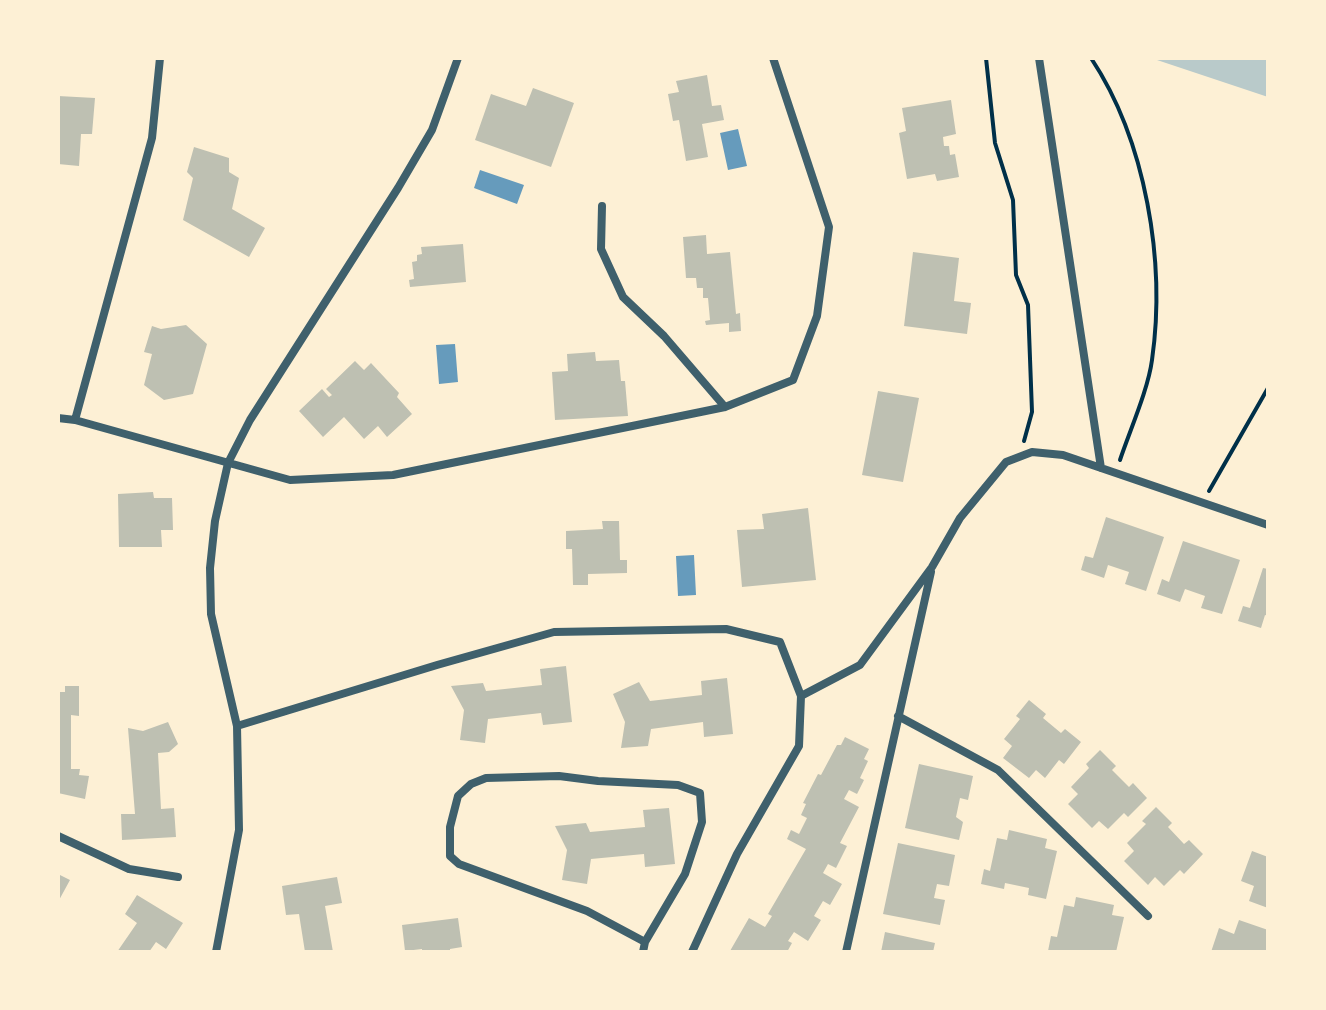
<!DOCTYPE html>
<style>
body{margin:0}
#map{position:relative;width:1326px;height:1010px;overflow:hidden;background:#fdf0d5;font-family:"Fira Sans",sans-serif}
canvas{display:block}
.frame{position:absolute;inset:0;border:60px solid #fdf0d5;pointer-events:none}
</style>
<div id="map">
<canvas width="1326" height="1010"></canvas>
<div class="frame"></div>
</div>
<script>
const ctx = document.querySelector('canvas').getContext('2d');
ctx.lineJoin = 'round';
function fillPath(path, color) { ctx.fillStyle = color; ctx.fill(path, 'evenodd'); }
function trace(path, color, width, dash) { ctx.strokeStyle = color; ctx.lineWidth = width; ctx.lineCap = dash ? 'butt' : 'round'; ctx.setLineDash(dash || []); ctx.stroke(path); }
fillPath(new Path2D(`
 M1151,58H1268V97Z`), '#b9caca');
fillPath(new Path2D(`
 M738,129L747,166L728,170L720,133Z
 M480,170L524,185L517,204L474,188Z
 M455,344L458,382L439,384L436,345Z
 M694,555L696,595L678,596L676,556Z`), '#669bbc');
fillPath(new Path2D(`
 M707,75L712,106L721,105L724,120L702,124L708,157L686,161L679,120L673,121L668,94L679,92L676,81Z
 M533,88L574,103L551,167L475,140L491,94L526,106Z
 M58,96L95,98L92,134H81L79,166L58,164Z
 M951,100L956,134L943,137L944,146H949L950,155L955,154L959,177L937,181L935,174L907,179L899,133L906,131L902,108Z
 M194,147L229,158V172L239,178L232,209L265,228L249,257L183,220L193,178L187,172Z
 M706,235L707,254L730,252L736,314L740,313L741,331L729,332V323L706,325L705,321L710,320L708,298H703V288H697L696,278H686L683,237Z
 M463,244L466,282L410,287L409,280L414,279L412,262L417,261V255L422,254L421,247Z
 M913,252L959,258L954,301L971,303L967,334L904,326Z
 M186,325L207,344L193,394L164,400L144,385L152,354L144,352L152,326L161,329Z
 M595,352L596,361L619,360L621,381H625L628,416L555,420L552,372L568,371L567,354Z
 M355,361L364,370L371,363L399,393L397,397L412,414L387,437L378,426L364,439L344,417L323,437L299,411L322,389L329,397L332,395L326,389Z
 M878,391L919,398L903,482L862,475Z
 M153,492L154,498H172L173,530H161L162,547H119L118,494Z
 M808,508L816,580L742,587L737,530L764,529L762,514Z
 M1106,517L1164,537L1146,591L1125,584L1129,572L1108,565L1104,578L1081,570L1085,556L1093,558Z
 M602,521H619L620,560H627V573L588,574V585H573L572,549H566V531L603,529Z
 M1183,541L1240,560L1222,614L1201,608L1205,596L1185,589L1180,602L1157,594L1162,579L1169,582Z
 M1263,568L1268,569V616L1265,615L1261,628L1238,621L1243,606L1250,608Z
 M566,666L572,722L543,725L541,713L488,719L485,743L460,740L464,710L451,686L483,683L486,691L542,685L540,669Z
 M727,678L733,734L704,737L703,722L651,729L648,746L621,748L625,722L613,694L639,682L650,701L702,695L701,681Z
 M65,686H79V716L71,715V769H80L79,775L89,776L85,799L58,793V692H65Z
 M1029,700L1046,714L1043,718L1061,733L1065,729L1081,742L1064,764L1059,760L1045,778L1036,770L1029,778L1003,758L1012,746L1004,739L1020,719L1016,716Z
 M168,722L178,744L169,752L158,753L161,809L174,808L176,837L122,840L121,814H135L128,728L143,731Z
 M845,737L869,749L864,759L868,761L860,778L864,780L857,794L849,790L844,799L859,807L840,843L847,846L836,868L828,864L823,873L842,884L830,905L823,901L814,916L821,920L808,941L794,932L788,941L792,943L787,952H732L730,951L749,918L765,927L772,916L768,914L806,849L787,839L791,830L799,834L807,818L801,815L806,804L803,803L818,774L821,775L837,745H841Z
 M1100,750L1116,766L1112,770L1129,787L1133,783L1147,798L1128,817L1124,813L1108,829L1099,821L1092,828L1068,804L1078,794L1071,787L1089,768L1086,764Z
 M919,764L973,776L968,800L960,798L956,817L963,822L959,840L905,828Z
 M1156,807L1172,823L1168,827L1184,844L1189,840L1203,854L1184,874L1180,870L1164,886L1155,877L1148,885L1124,861L1134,851L1127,843L1146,824L1142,821Z
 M669,808L675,864L645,867L644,854L591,859L587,884L562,880L567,850L555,826L586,823L590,832L645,827L643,810Z
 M1009,830L1047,839L1045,848L1057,851L1046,899L1028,895L1029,888L1005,883L1004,889L981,884L984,869L990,871L997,838L1007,840Z
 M898,843L955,855L949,886L937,884L934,898L945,900L940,925L883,914Z
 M1252,851L1268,857V908L1249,901L1254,886L1241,881Z
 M58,874L70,880L58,902Z
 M337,877L342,903L325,906L333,952H305L299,914L286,915L282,886Z
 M137,895L183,923L166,949L156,942L149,952H117L137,923L125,914Z
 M1076,897L1114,905L1112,915L1124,917L1116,952L1048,951L1051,936L1057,937L1064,905L1074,907Z
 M458,918L462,947L450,949V952H422V949L405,951L402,925Z
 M1239,920L1268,930V952H1211L1219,928L1234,934Z
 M885,932L935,943L933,952H881Z`), '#bec0b2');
trace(new Path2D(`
 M986,58L995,143L1013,200L1016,275L1028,305L1032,412L1024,441
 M1091,58C1146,141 1166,262 1152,360C1148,390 1130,430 1120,460
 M1209,491L1268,388`), '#003049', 4);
trace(new Path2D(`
 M1039,58L1101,468
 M602,206L601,249L623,297L664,336L725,407
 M58,418L75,420L290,480L393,475L725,407L793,380L817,316L829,227L773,58
 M75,420L152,138L160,58
 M801,696L860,665L932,567L960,518L1006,462L1032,452L1063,455L1268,525
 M898,716L998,770L1148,916
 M237,726L437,665L554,632L726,629L780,642L801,696L799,746L737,854L692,952
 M58,836L129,869L178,877
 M216,952L239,830L237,726L211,614L210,568L215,521L228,463L250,420L398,188L432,130L458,58
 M643,952L645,942L685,874L702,822L700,793L678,785L598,781L559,776L486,778L471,784L458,796L450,827V856L459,864L587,911L645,942
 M846,952L931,572`), '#3f606c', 8);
</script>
